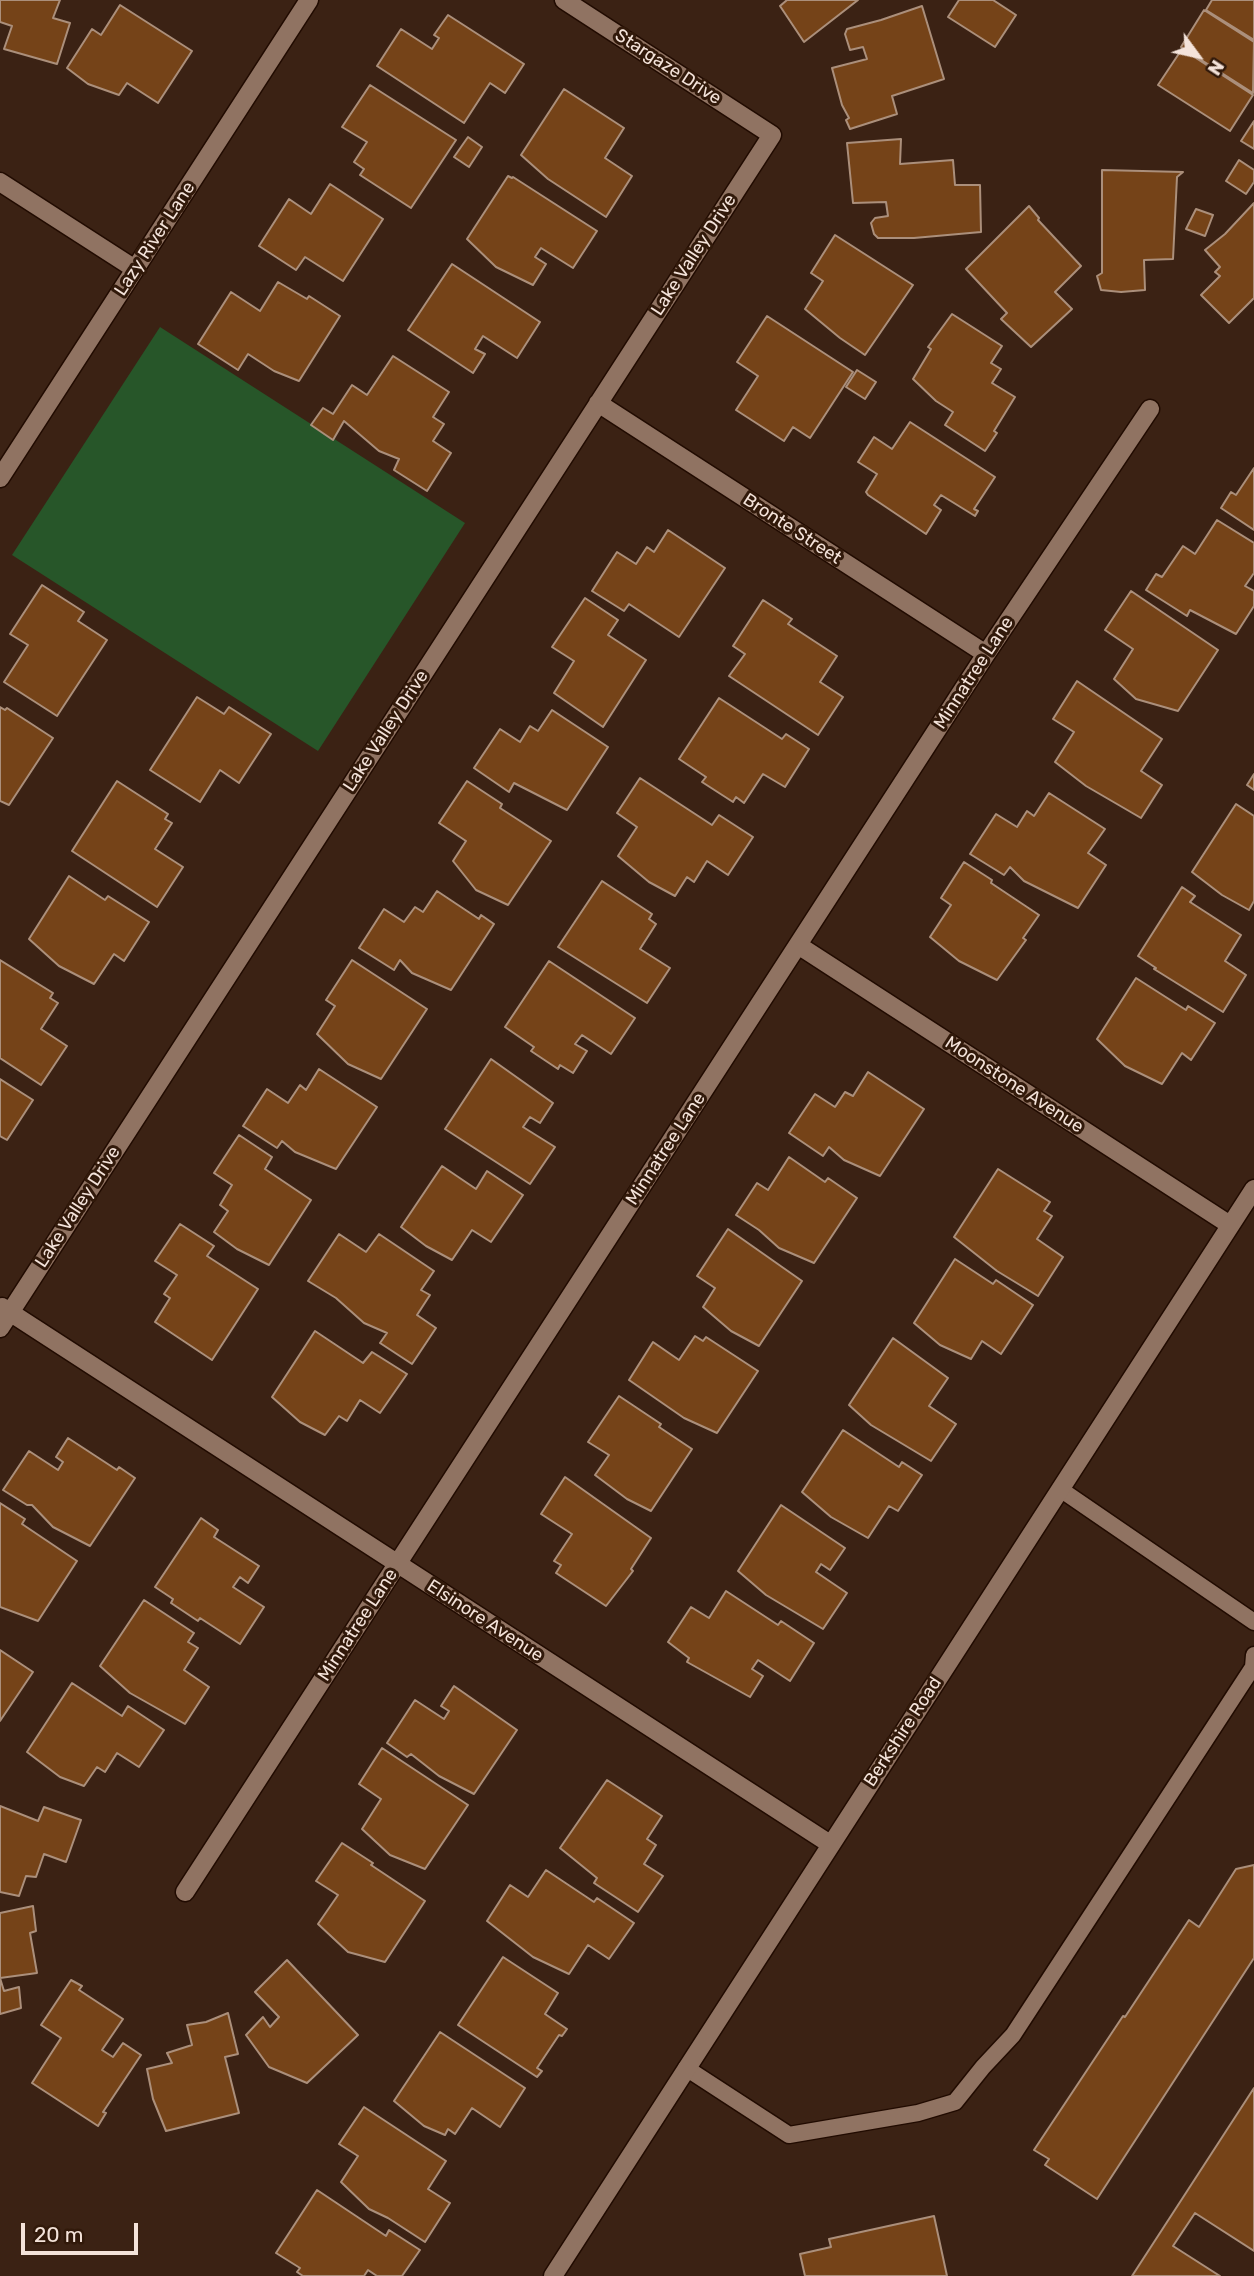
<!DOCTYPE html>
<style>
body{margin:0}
#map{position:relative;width:1254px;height:2276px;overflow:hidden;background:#3b2214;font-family:Rubik,sans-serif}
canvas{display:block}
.north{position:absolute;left:1163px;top:21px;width:70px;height:70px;-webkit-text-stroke:5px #31190a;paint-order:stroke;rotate:123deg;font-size:19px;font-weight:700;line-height:28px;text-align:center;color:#f4e3da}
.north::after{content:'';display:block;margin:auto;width:24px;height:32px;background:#f4e3da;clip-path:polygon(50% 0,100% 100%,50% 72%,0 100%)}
.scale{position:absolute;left:21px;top:2223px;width:117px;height:32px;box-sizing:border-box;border:4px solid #f4e3da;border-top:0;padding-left:9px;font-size:21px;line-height:24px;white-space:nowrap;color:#f4e3da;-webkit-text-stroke:5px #31190a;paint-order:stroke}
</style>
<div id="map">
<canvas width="1254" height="2276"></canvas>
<div class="north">N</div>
<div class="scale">20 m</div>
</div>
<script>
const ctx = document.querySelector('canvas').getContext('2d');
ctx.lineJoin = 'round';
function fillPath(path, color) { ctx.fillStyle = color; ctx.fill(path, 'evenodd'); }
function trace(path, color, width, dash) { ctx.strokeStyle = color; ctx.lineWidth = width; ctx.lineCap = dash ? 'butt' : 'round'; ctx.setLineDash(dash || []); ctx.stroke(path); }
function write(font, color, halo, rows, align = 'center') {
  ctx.font = font + ' Rubik,sans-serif'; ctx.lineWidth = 6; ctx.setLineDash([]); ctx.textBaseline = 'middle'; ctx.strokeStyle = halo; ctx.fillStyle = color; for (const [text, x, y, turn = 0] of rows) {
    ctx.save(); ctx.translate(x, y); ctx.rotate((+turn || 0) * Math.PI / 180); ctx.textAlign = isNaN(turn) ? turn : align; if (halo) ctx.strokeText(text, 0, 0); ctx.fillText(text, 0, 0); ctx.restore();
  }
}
fillPath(new Path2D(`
 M160,327L465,523L318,751L12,555Z`), '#275629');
const building = new Path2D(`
 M0,0H60L53,18L70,23L57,64L4,49L12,26L0,22Z
 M787,0H858L804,42L780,6Z
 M959,0H993L1016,15L995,47L948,17Z
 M1212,0H1254V40L1206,10Z
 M120,5L192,51L158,103L127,83L119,95L88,84L67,68L92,29L101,35Z
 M922,6L944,79L892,96L897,114L850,129L846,120L849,118L842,105L832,68L867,59L863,47L850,50L845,34L847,29L881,20Z
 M1204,10L1254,42L1253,93L1181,47Z
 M448,15L524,64L505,93L490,83L464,123L377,66L401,29L432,49L439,38L434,35Z
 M1182,49L1253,95L1230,131L1158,85Z
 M370,85L456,140L411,208L360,175L364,169L354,162L367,142L342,127Z
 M564,89L624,128L605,158L632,176L606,217L548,179L521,155Z
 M1254,121V149L1241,141Z
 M468,137L482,147L469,167L454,157Z
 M901,139L900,164L953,160L955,185H980L981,232L914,238H878L874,234L871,223L875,218L888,216L886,202L853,203L847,143Z
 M1239,160L1254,170V182L1246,194L1226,181Z
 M1102,170L1183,172L1177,177L1173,259L1144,260L1145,290L1121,292L1101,290L1097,276L1102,273Z
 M508,176L512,178L513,177L597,231L573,268L541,248L535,257L546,264L533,285L496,267L467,239Z
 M330,184L383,219L343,281L305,257L296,270L259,246L289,199L311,214Z
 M1254,203V298L1229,323L1201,295L1220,276L1215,272L1220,267L1205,250L1225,234Z
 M1029,206L1039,218L1038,220L1081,266L1055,292L1072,309L1031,347L1001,319L1007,313L966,269Z
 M1196,209L1213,215L1205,236L1186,229Z
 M835,235L913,285L865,355L840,338L805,309L823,281L811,273Z
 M452,264L540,322L517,358L483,336L475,349L485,354L473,373L408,330Z
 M278,282L307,299L309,296L340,316L299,381L274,371L248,354L238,370L198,344L231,292L260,311Z
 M952,314L1002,346L991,363L1001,369L992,383L1015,397L994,431L997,433L985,451L945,425L953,412L936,401L913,379L931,349L928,347Z
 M767,316L853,372L810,438L793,427L784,441L736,410L758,376L737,362Z
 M393,356L449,392L433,417L444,424L433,441L451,453L427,491L394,470L399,459L379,451L344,421L333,440L311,425L323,408L333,414L352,385L367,395Z
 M857,370L876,382L865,399L846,387Z
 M910,422L995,477L974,509L978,511L975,516L941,495L934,505L941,510L926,534L868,495L866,492L877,474L858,462L874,437L892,449Z
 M1254,468V530L1221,508L1231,492L1236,495Z
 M1217,520L1254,543V573L1245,586L1254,591V606L1236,634L1190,610L1187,616L1146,590L1156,574L1162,577L1183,546L1195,554Z
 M668,530L725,568L679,637L629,604L624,611L592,591L617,552L636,564L647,547L654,552Z
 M42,585L84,612L78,621L107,640L57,716L4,682L28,645L10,634Z
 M1131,591L1218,650L1178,711L1136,699L1114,679L1133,649L1105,630Z
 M585,598L618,620L608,635L646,660L603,727L554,693L574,661L552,647Z
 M763,600L792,619L788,624L837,656L820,682L843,697L818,735L729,676L745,654L733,646Z
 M1077,681L1162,739L1141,771L1162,785L1141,818L1086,786L1055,762L1074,732L1053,719Z
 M197,697L224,714L229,707L271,734L239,783L220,770L200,802L150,770Z
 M719,698L782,739L786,734L809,749L785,787L763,774L744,803L736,797L733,802L702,782L706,777L679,759Z
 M0,707L5,710L7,708L53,738L9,805L0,801Z
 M552,710L608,747L567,810L514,783L509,792L474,768L500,729L520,742L530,726L538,731Z
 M1254,774V790L1247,785Z
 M640,778L712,825L719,815L753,837L728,875L707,861L694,882L687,877L675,896L649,882L618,856L637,827L617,813Z
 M117,781L168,814L165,819L172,823L155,849L183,867L157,907L72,851Z
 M467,781L502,804L500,808L551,841L508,905L476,890L453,861L466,841L439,823Z
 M1049,793L1105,829L1088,853L1106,865L1078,908L1024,881L1010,867L1004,875L970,854L996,814L1017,827L1027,811L1034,816Z
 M1236,804L1254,816V901L1249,910L1222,895L1192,872Z
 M964,862L992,880L991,883L1039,915L1023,938L1026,940L997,980L959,961L930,937L951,905L941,898Z
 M69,876L105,900L108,896L149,922L124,961L114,954L94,984L59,966L29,939Z
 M602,881L652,914L649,919L656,924L640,949L670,968L647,1003L558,947Z
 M1182,887L1195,896L1190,902L1241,935L1225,961L1246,975L1223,1012L1154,969L1156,968L1138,956Z
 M437,891L479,919L481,915L494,924L451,990L412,973L400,960L394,970L359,948L384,909L404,922L415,907L423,912Z
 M0,960L53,993L50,998L58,1003L41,1029L67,1046L41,1085L0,1058Z
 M352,960L427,1009L381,1079L348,1064L317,1034L335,1006L326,1000Z
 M549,961L635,1018L611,1054L582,1035L575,1044L587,1051L573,1073L560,1065L558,1069L531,1051L534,1047L505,1027Z
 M1136,978L1186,1010L1188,1006L1215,1023L1191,1060L1182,1053L1162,1084L1125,1066L1097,1039Z
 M491,1059L553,1103L540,1123L530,1117L523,1127L555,1147L530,1184L445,1129Z
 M319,1069L377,1107L336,1169L295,1152L282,1141L277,1148L243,1126L267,1089L288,1103L300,1085L306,1090Z
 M868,1072L924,1109L880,1176L844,1160L829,1147L823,1156L789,1133L815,1094L835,1107L845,1092L853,1096Z
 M0,1079L33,1100L7,1140L0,1136Z
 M239,1135L272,1157L265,1169L311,1200L269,1265L237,1249L214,1232L228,1211L220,1205L232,1185L214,1173Z
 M789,1157L825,1182L828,1178L857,1198L814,1263L779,1248L759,1230L736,1215L757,1183L768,1190Z
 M442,1166L476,1189L487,1171L523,1195L491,1242L472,1230L452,1260L426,1246L401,1227Z
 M998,1169L1050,1202L1044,1211L1052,1216L1037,1239L1063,1257L1038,1296L997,1271L954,1237Z
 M180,1224L214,1246L207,1256L258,1289L212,1360L155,1322L170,1298L164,1294L177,1275L155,1261Z
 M728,1229L802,1281L759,1346L731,1331L703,1307L715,1288L697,1276Z
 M339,1234L366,1252L379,1234L434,1271L421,1290L430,1295L417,1315L436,1328L412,1364L380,1343L387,1333L364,1323L336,1298L308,1281Z
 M955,1259L993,1284L996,1280L1033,1305L1001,1354L982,1341L971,1359L940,1345L914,1323Z
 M315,1331L363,1363L372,1352L407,1374L380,1413L360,1400L347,1421L339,1416L325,1435L300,1422L272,1397Z
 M695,1336L703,1341L706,1337L758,1371L717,1433L684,1418L629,1380L653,1342L679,1360Z
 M893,1338L948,1378L929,1406L956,1424L931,1461L871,1425L849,1405Z
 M619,1396L661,1424L659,1427L692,1449L651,1511L627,1499L595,1475L609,1455L588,1442Z
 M843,1430L899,1467L902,1462L922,1475L898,1511L889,1506L868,1538L831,1517L802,1492Z
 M68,1438L117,1470L119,1467L135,1478L90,1546L53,1527L32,1505H27L3,1490L29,1451L58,1470L63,1462L56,1457Z
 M565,1477L651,1538L631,1569L633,1571L606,1606L556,1573L561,1565L554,1561L572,1534L541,1514Z
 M0,1503L25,1519L22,1524L77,1561L38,1621L0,1607Z
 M781,1505L845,1548L830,1570L821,1564L816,1572L847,1593L823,1629L766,1595L738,1571Z
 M201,1518L218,1530L214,1537L259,1566L248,1583L240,1577L233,1587L264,1607L240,1644L200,1618L198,1621L171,1603L173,1599L155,1587Z
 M726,1591L778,1625L781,1621L814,1643L790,1681L758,1660L752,1669L763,1676L750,1697L687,1662L689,1658L668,1642L691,1607L709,1618Z
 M144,1600L194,1633L188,1642L198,1648L184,1670L209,1687L185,1724L130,1693L100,1666Z
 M0,1650L33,1672L0,1721Z
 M72,1683L122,1716L128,1706L164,1730L139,1767L117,1753L105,1772L97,1767L84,1786L60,1777L27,1752Z
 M454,1686L517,1730L474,1794L439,1776L411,1754L407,1757L387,1743L415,1700L444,1719L449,1711L441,1706Z
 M382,1748L468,1805L425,1869L390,1855L362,1829L381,1799L359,1784Z
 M607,1780L662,1816L647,1839L656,1845L644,1864L663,1876L638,1912L594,1883L597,1878L560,1848Z
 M0,1806L38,1821L44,1807L81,1820L66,1862L44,1854L36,1877L26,1876L19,1896L0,1892Z
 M342,1843L373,1863L371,1865L425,1901L385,1962L348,1952L318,1924L338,1895L316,1881Z
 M1254,1865V1958L1097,2199L1045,2165L1049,2159L1034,2150L1123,2016L1125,2017L1189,1920L1199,1927L1236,1869Z
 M546,1870L594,1902L597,1898L634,1923L609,1959L588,1945L569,1974L533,1957L487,1921L510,1885L528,1897Z
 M33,1906L36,1931L30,1933L37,1973L0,1978L4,1991L19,1987L21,2008L0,2014V1913Z
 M503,1957L558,1993L545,2014L567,2029L562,2036L559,2035L537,2068L542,2071L537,2077L458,2025Z
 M287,1960L358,2035L307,2083L269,2067L246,2035L263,2017L270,2027L279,2017L255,1992Z
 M71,1980L82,1986L79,1990L123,2019L102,2050L113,2057L123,2043L141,2055L103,2112L106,2113L98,2126L32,2083L61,2038L41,2025Z
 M228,2013L238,2054L225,2057L239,2113L166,2131L153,2099L147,2069L172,2063L167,2053L192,2045L187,2025L206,2022Z
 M440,2032L525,2088L500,2127L472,2108L455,2134L448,2129L445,2135L424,2126L394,2101Z
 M1254,2088V2251L1195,2213L1173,2246L1220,2276H1132Z
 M364,2107L446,2161L428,2189L450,2203L425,2242L388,2218L369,2209L341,2182L358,2156L339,2144Z
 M317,2190L386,2236L389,2230L420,2250L402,2276H377L368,2270L364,2276H303L297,2272L300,2268L276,2253Z
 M934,2216L947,2276H805L800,2254L831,2247L829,2239Z`);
fillPath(building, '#754318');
trace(building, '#ab8f7b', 2);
const lane = new Path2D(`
 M1060,1489L1254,1622
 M686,2068L789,2135L918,2113L955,2102L983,2067L1013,2035L1253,1667L1254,1655`);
const street = new Path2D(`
 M0,182L135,269
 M598,403L986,654
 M0,478L309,0
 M798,945L1230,1225
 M2,1307L830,1844
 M0,1328L772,135L564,0
 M185,1892L986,654L1150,409
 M553,2276L1254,1189`);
trace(lane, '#210b01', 19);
trace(street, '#210b01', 21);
trace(lane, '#907362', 16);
trace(street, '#907362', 18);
write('18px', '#f4e3da', '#31190a', [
 ["Stargaze Drive",668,67,33],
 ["Lazy River Lane",155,239,-57],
 ["Lake Valley Drive",694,255,-57],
 ["Bronte Street",792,529,33],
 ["Minnatree Lane",974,673,-57],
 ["Lake Valley Drive",386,731,-57],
 ["Moonstone Avenue",1014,1085,33],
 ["Minnatree Lane",666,1149,-57],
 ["Lake Valley Drive",78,1207,-57],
 ["Elsinore Avenue",485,1621,33],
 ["Minnatree Lane",358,1625,-57],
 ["Berkshire Road",903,1732,-57]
]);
</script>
